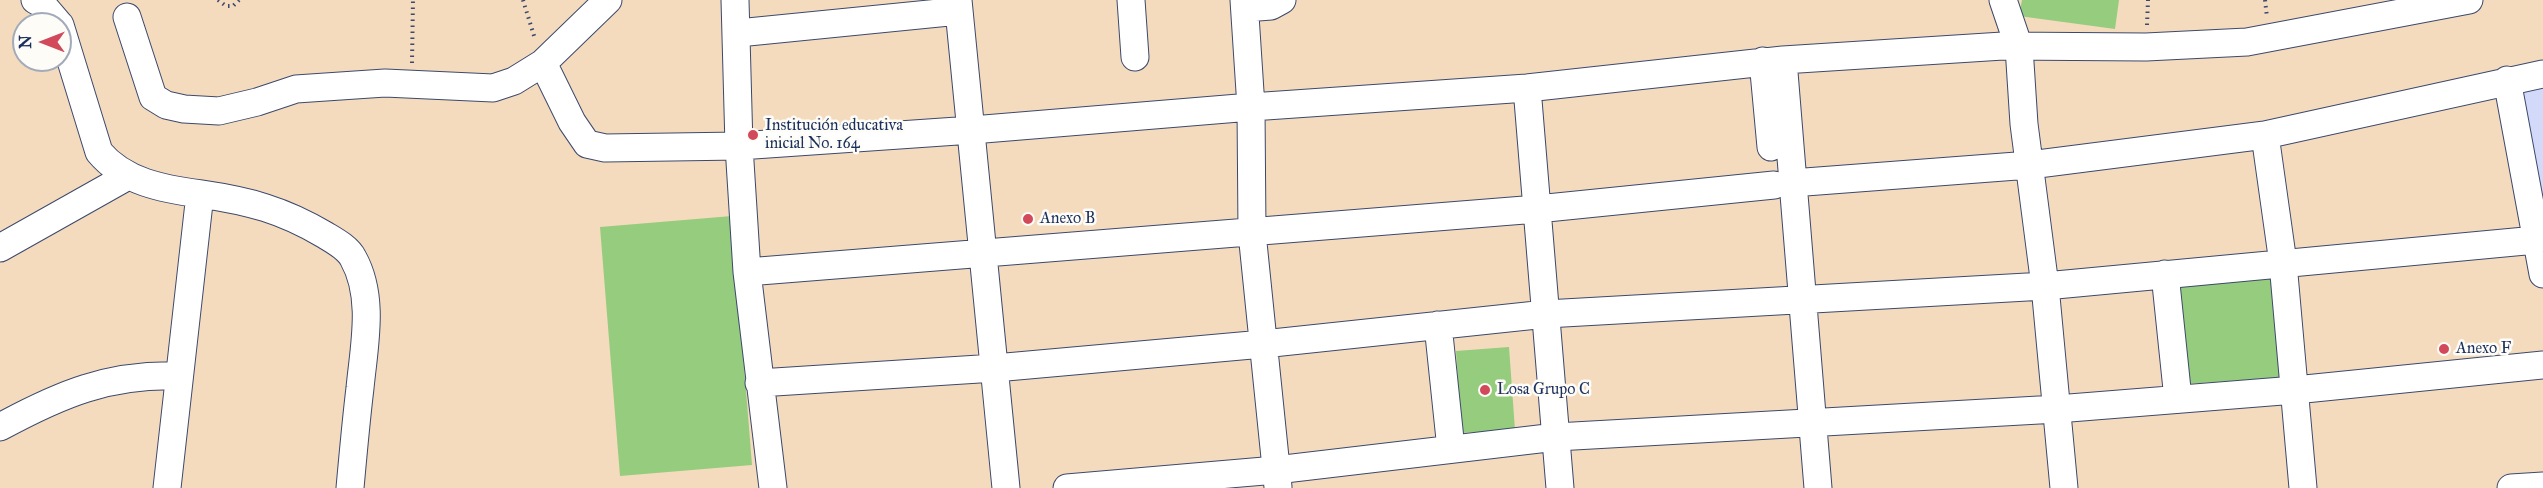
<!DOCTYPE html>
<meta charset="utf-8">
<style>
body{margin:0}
#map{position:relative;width:2543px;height:488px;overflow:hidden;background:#f4dbbe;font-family:"IM FELL Great Primer",serif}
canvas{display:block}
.north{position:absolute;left:12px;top:12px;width:60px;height:60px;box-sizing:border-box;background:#fdfcf7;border:2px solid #a3aaba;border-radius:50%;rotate:270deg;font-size:16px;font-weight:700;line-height:24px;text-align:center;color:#1b2f5e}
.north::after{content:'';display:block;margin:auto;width:21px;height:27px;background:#d1495b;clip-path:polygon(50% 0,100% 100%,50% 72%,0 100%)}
</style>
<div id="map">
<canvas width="2543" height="488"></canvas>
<div class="north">N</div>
</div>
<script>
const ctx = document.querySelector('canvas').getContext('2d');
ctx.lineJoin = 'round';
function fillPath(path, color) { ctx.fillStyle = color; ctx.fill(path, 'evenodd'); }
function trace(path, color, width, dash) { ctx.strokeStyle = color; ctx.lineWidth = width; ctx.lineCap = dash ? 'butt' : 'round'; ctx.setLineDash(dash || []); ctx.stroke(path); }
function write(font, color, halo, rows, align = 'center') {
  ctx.font = font + ' "IM FELL Great Primer",serif'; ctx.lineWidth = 5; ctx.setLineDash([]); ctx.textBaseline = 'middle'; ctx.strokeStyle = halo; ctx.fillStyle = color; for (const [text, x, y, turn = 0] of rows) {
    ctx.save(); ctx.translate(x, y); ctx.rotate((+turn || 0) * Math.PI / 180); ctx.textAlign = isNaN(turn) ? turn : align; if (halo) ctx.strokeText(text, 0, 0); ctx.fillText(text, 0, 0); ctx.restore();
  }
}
fillPath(new Path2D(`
 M2543,84V236L2518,97L2525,86Z`), '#d2d9f9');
fillPath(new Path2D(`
 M2022,0H2119L2115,29L2019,16Z
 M732,216L752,465L620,476L600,227Z
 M2275,275L2284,377L2187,384L2179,282Z
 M1509,347L1515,430L1461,433L1456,351Z`), '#96cc7e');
const minor = new Path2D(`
 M35,0L42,4L59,24
 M735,0L739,146L747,272L773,488
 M958,0L1006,488
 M1131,0L1135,57
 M1244,0L1251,107L1252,233L1278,487
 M2003,0L2019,47L2024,124L2045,286L2064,488
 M1245,8L1271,6L1282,0
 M127,17L153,97L166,105L184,109L219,111L257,102L296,89L385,83L493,88L514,81L543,63L608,0
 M60,25L99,152C124,182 163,189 201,194C249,201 283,210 325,235C335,241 348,248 353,258C375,297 364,346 360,388C356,421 353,455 350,488
 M738,33L959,11
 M1783,60L1818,488
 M1763,61L1771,147
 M543,63L572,122L587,144L605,148L739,146L972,130L1251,107L1527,88L1783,60L2003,46L2146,47L2247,42L2469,0
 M2507,80L2543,274
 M1527,88L1560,488
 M2265,135L2283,263L2303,488
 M1792,183L2030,165L2265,135L2543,74
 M0,248L128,176
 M747,272L1537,209L1774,185
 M2165,274L2178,399
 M1438,325L1451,449
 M759,383L995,368L1263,344L1546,314L2045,286L2536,240
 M0,427C61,394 108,374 179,376
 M167,488L200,194
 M1067,488L1276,470L1556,437L2057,409L2295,390L2543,365
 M2511,488L2543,486`);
trace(minor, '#3c496c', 29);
trace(new Path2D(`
 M218,0L226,6H233L239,0
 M523,0L535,39
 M2265,0L2267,17
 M2147,25L2148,0
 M412,63L413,0`), '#3c496c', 4, [1.5, 4.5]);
trace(minor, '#fff', 27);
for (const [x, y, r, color] of [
 [753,135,6,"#d1495b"],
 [1028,219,6,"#d1495b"],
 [2444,349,6,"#d1495b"],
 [1485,390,6,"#d1495b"]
]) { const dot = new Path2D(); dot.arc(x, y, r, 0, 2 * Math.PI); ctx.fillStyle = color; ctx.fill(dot); trace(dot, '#fdfcf7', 2); }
write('16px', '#1b2f5e', '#fdfcf7', [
 ["Institución educativa",765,126],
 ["inicial No. 164",765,144],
 ["Anexo B",1040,219],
 ["Anexo F",2456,349],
 ["Losa Grupo C",1497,390]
], 'left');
</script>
